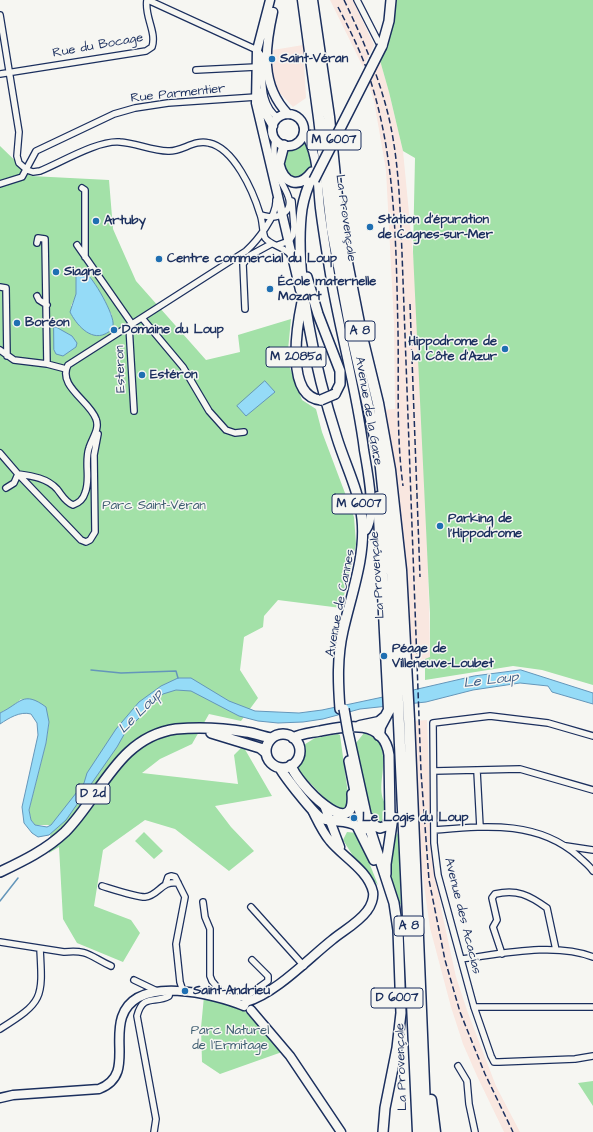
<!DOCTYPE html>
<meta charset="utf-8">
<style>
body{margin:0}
canvas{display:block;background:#f6f6f2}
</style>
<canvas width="593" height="1132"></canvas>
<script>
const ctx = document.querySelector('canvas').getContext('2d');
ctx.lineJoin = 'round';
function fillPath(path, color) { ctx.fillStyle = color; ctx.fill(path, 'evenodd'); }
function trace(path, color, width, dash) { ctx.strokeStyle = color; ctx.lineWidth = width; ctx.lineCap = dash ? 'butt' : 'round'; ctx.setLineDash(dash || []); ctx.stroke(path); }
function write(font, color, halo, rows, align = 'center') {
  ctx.font = font + ' "Architects Daughter",sans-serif'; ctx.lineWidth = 3; ctx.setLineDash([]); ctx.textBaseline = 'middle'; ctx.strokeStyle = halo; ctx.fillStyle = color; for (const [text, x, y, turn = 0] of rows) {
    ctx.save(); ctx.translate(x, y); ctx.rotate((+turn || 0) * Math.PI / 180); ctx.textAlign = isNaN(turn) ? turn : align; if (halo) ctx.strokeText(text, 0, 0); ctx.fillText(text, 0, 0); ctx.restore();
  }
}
fillPath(new Path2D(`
 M330,0H353L374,45L363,67Z
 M303,45L306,98L293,107L276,89L273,74V50Z
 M379,57L389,92L403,151L415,275L428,560L430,658L411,663L406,566L398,494L393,452L384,410L395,409L394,324L386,170L374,101L367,79Z
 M427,720L431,831L441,908L456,977L468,1013L496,1086L520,1132H504L477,1076L463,1044L451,1007L430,928L419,850L413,721Z`), '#f9e7e0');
fillPath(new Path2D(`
 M395,0H593V685L542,670L513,666L425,680V659L430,657V613L413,252L415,158L403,151L389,92L379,57Z
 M305,139L314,161C308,172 304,177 292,179L283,167C286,144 293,154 305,139Z
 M0,146L31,176L109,180L113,229L136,281L206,360L240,352L238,335L291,319L287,360L302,400L316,409L322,432L354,517L356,544L341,608L278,600L264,616L263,627L244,637L240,670L258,698L241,721L209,714L192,744L160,759L142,773L238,784L234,755L243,746L272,796L215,806L231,827L254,851L229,871L175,829L145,820L103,850L94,906L131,920L140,933L123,962L77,943L63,919L59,847L49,853L51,825H35L31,820L29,810L46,743L49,722L21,699L11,708L0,713ZM87,273L112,315L71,306Z
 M364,733L379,740C382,747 384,757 383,765C383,778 377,796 388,807V819L383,823H377L372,820L362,776L356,743Z
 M338,734L340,735L349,801L347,806L342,809L331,805L295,767L301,755L302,746L315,738Z
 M144,832L163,851L154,859L135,841Z
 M347,832L357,833L359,837L378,885L358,864L343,840Z
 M397,833L399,836L401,905C387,883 389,857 397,833Z
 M204,996L241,1007L282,1052L220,1074L202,1062L201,1028Z
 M593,1081V1106L578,1083Z`), '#a3e1a8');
const water = new Path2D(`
 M84,271C94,278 115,316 113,325C113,330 109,332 105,334C90,341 76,324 70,312L76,294V274Z
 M54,327H56L72,336L77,343L76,347L63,356L56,354L54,350Z
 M265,381L275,392L246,416L237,406Z
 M521,670L593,693V704L552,692L548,686L520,683L473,690L426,702L360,709L323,719L303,722L278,723L258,721L239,716L191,691L176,690L163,694L126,731L117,747L66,820L49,835L38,837L32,833L24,823L22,807L38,735L37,723L31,714C20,711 9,718 0,724V713C21,703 23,690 46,707L49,722L46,743L29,810L31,820L35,825L47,827L51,825L84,783L87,773L116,729L139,702L161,686L178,678H191L229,701L255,711L299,713L322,710L383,697L474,676Z`);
fillPath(water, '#95dbf7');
trace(water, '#6496ba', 1);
trace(new Path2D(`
 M91,670L121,673L176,671L178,678
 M0,901L18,878`), '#6496ba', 1.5);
const street = new Path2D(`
 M148,0L257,50L261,55C264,77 258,103 278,118
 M357,0L380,45
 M0,15L19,132L17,156L19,163L27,170L33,172L40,171C62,162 98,140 120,142C136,143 152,151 168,151C182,152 194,139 209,143C234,148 253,191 260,214C263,221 262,231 265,238C270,245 285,247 292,256
 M196,70L256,67
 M0,74L146,51L152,47C157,32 144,16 147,0
 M0,184L22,177L36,151L114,114L135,108L168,103L256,97
 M82,188L85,190V257
 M261,215C270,217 275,219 284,213C298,203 281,185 277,173C274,162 273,150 275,139
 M37,243L38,238L45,239L47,364
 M77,245L132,324
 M278,245L289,241L293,235L294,227L292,201
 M0,287L6,288L7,356
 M37,296L39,300L47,305
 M245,309L243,264L249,256L271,244
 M142,318L183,367L209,411L226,430L235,433L244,432
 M129,326L134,411
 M0,350L14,360L47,364L66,369
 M0,453L18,474C32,476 47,478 57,489C62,495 65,502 73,505C79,503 83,500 85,493C91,479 84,463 89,448C92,438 100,429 96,419C90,401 57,386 68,365L246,251C257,241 277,216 276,200
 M18,474L81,540L86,542L90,540L95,532L94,455L98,434
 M6,488L14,483L18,474
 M593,736L548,723L490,716L433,723L434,843L438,875L474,1007L491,1056L494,1062H499L575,1059L593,1056
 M434,771L520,769L593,790
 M477,771L480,827
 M435,830C485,826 537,820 578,856C583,861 589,865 593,871
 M566,846L593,850
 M166,883L168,877L171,876L175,877L185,897L176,944L180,982L183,991
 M102,886C112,889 136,897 145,897C159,896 161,880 178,883
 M203,902L205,917L210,929V976L212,981L227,999
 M251,907L304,966
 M0,942L64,952C88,949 91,957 111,966
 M502,954L493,927L497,920L492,898L495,894C517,889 529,895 547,908L556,950
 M462,959C501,954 555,942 593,957
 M134,980L157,991
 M227,996L244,998L268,981V976L252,960
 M474,1007H593
 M0,1029C43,1002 43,999 40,949
 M458,1066L467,1081L469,1104L475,1132
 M154,1132L156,1119L137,1016C143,993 155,1004 169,996L170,991`);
const secondary = new Path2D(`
 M270,0L257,50L256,103L300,290
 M273,12C265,48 260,85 288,114
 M259,92L266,114L273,126
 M272 130a16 16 0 1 1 32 0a16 16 0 1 1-32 0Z
 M304,132C319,153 317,182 320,208C323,232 327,256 331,280C341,337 357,393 364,450C367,468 377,516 366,530
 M324,805L340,847
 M244,1006L246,1002C275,994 308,959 332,940C343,931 358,923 367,911C371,906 374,898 373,892C368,870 343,857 330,841C323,833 318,822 313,812
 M251,1010L290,1056L341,1132
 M0,1098L13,1095L99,1089C132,1076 113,1044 122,1017C136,974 215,994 244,1006`);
const primary = new Path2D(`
 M382,46L389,21L391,0
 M284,145L279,164C284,184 299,189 312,172
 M313,175C308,186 304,197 302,209C293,274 317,376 337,438C345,464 359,491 362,519C366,556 351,595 343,631C337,657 338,683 340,709
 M307,277L318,314L340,371V384L335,394
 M302,302C297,326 285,397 321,400
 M348,732L368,823L394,903L398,930L401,1013L397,1048L385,1108L383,1132
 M211,733L260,748L266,753
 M266 751a17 17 0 1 1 34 0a17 17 0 1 1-34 0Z
 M293,738C302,733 311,733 320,731C346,726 384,718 389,755L390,818L386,826L380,828L373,825L369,818
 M349,761L357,802L365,829
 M291,765C296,783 356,845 352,794
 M280,768C285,777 313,813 321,818C333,823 347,819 357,826L374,860
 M0,872C23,861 46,850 65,832C101,796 118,737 176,729C198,727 223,728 246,732C255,733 263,737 272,738
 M386,874V864L393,817`);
const highway = new Path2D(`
 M303,0L319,118L332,229L352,336L380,459L392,573L418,1132
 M312,0L329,117L340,227L361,333L378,403L390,470L401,570L409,719L426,1132
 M378,497L389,710L380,727L379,735
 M360,726L379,722L385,717
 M431,1100L435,1132`);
trace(street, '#1b2f5e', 8);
trace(secondary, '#1b2f5e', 11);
trace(primary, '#1b2f5e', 12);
trace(highway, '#1b2f5e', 13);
trace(street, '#f6f6f2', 5.5);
trace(secondary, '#f6f6f2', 8);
trace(primary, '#f6f6f2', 9);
trace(highway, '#f6f6f2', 10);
trace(new Path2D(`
 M344,0C362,37 378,74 388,114C399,159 400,207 402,253L421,772L429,880L445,960L460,1012L485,1074L513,1132
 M338,7C350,30 362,54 370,79C396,159 396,247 398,331C399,383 396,434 403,486
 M410,304L420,577`), '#1b2f5e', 1.5, [6, 3]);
const primaryBridge = new Path2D(`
 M314,180L382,46
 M321,400L335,394
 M344,709L348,732`);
trace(primaryBridge, '#1b2f5e', 12, []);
trace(primaryBridge, '#f6f6f2', 9);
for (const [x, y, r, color] of [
 [272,59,4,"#1f6fb2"],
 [96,221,4,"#1f6fb2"],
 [370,227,4,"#1f6fb2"],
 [159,259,4,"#1f6fb2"],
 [56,272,4,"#1f6fb2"],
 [270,289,4,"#1f6fb2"],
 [17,323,4,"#1f6fb2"],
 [114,330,4,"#1f6fb2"],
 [505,349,4,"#1f6fb2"],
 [142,375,4,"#1f6fb2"],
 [440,526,4,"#1f6fb2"],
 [384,656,4,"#1f6fb2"],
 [354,818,4,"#1f6fb2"],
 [185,991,4,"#1f6fb2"]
]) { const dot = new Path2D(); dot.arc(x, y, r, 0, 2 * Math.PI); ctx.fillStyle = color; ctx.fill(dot); trace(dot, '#f6f6f2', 1.5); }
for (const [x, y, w] of [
 [334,140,54],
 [360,331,30],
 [296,357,60],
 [359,504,54],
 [93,794,34],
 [409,926,30],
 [397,998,52]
]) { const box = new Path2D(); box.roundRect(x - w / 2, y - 10, w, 20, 3); ctx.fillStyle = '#f6f6f2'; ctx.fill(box); trace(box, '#1b2f5e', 1); }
write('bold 12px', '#1b2f5e', null, [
 ["M 6007",334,140],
 ["A 8",360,331],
 ["M 2085a",296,357],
 ["M 6007",359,504],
 ["D 2d",93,794],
 ["A 8",409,926],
 ["D 6007",397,998]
]);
write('13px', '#1b2f5e', '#f6f6f2', [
 ["Rue du Bocage",98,46,-10],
 ["Rue Parmentier",178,94,-6],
 ["La Provençale",345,218,82],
 ["Esteron",121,369,-92],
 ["Avenue de la Gare",368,411,80],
 ["La Provençale",378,575,-94],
 ["Avenue de Cannes",341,603,-79],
 ["Avenue des Acacias",462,916,76],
 ["La Provençale",402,1067,-92]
]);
write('bold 13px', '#1b2f5e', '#f6f6f2', [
 ["Saint-Véran",280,59],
 ["Station d’épuration",378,220],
 ["de Cagnes-sur-Mer",378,235],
 ["Artuby",104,221],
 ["Centre commercial du Loup",167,259],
 ["Siagne",64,272],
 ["École maternelle",278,282],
 ["Mozart",278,297],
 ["Boréon",25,323],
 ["Domaine du Loup",122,330],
 ["Hippodrome de",497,342,"right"],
 ["la Côte d'Azur",497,357,"right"],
 ["Estéron",150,375],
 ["Parking de",448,519],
 ["l'Hippodrome",448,534],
 ["Péage de",392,649],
 ["Villeneuve-Loubet",392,664],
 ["Le Logis du Loup",362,818],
 ["Saint-Andrieu",193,991]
], 'left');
write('13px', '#3d5c70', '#f6f6f2', [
 ["Parc Saint-Véran",154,506],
 ["Parc Naturel",230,1031],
 ["de l'Ermitage",230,1046]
]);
write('italic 14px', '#3a5a84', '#f6f6f2', [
 ["Le Loup",491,681,-7],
 ["Le Loup",141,712,-45]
]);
</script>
